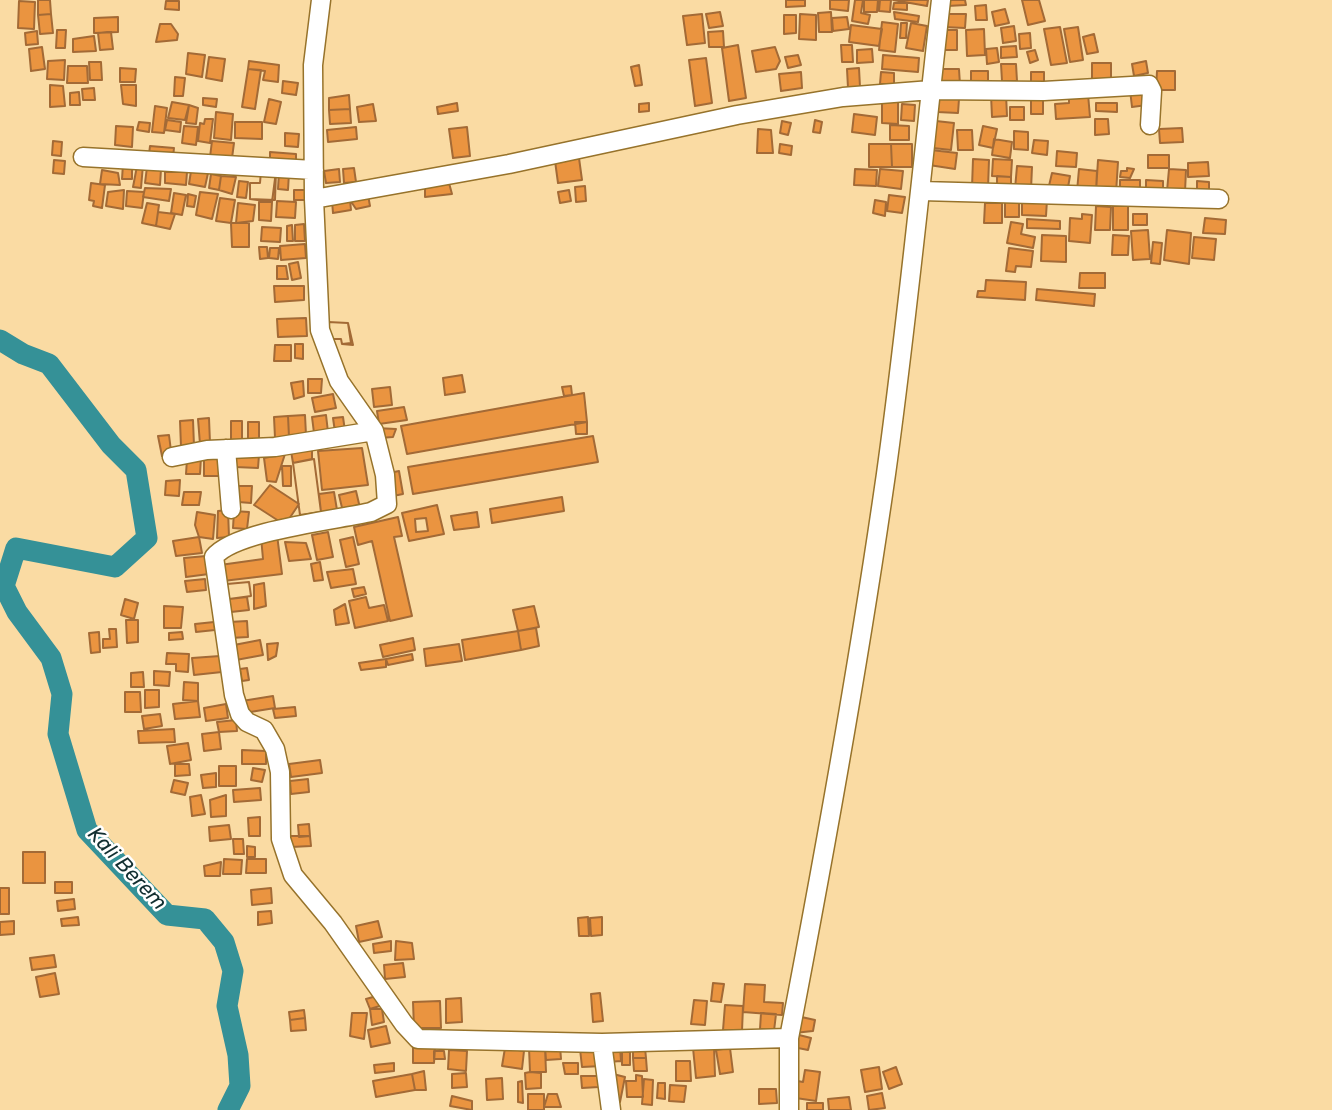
<!DOCTYPE html>
<style>
body{margin:0}
canvas{display:block;background:#fadba3}
</style>
<canvas width="1332" height="1110"></canvas>
<script>
const ctx = document.querySelector('canvas').getContext('2d');
ctx.lineJoin = 'round';
function trace(path, color, width, dash) { ctx.strokeStyle = color; ctx.lineWidth = width; ctx.lineCap = dash ? 'butt' : 'round'; ctx.setLineDash(dash || []); ctx.stroke(path); }
function fillPath(path, color) { ctx.fillStyle = color; ctx.fill(path, 'evenodd'); }
function write(font, color, halo, rows, align = 'center') {
  ctx.font = font + ' Rubik,sans-serif'; ctx.lineWidth = 5; ctx.setLineDash([]); ctx.textBaseline = 'middle'; ctx.strokeStyle = halo; ctx.fillStyle = color; for (const [text, x, y, turn = 0] of rows) {
    ctx.save(); ctx.translate(x, y); ctx.rotate((+turn || 0) * Math.PI / 180); ctx.textAlign = isNaN(turn) ? turn : align; if (halo) ctx.strokeText(text, 0, 0); ctx.fillText(text, 0, 0); ctx.restore();
  }
}
trace(new Path2D(`
 M0,340L23,354L49,364L111,445L136,470L147,538L115,567L16,548L4,586L17,612L51,658L62,694L58,734L87,830L167,915L205,919L224,942L233,971L227,1006L238,1055L240,1086L228,1110`), '#359197', 21);
const building = new Path2D(`
 M38,0H50L51,14L38,15Z
 M786,0H805V6L786,7Z
 M830,0H849L848,11L830,9Z
 M855,0H863L861,13L870,15L868,24L852,21Z
 M864,0H878L877,12H864Z
 M880,0H891L890,12L879,11Z
 M893,0H928L927,6Z
 M947,0H965L966,5L947,6Z
 M1022,0H1039L1045,21L1028,25Z
 M19,1L35,2L34,29L18,28Z
 M166,1H179V10L165,9Z
 M894,3H907V10L893,9Z
 M986,5L987,20H976L975,6Z
 M1005,9L1009,23L995,26L992,12Z
 M720,12L723,26L709,28L706,14Z
 M831,12L832,32H819L818,13Z
 M894,12L919,16L918,22L895,19Z
 M51,14L53,33L40,34L38,15Z
 M702,14L705,43L687,45L683,16Z
 M800,14L816,15V40L799,39Z
 M944,14H966L965,28L943,27Z
 M784,15H796V33L784,34Z
 M118,17V32L94,33V18Z
 M847,17L849,29L833,31L832,18Z
 M882,22L898,24L895,52L879,50Z
 M901,23H907L906,38H900Z
 M911,23L927,26L923,51L906,48Z
 M160,24H171L178,34L177,40L156,42Z
 M851,25L882,29L879,46L849,42Z
 M1014,26L1016,41L1003,43L1001,28Z
 M1060,27L1067,63L1051,65L1044,29Z
 M1078,27L1083,60L1070,62L1064,29Z
 M984,29L985,55L967,56L966,30Z
 M57,30H66L65,48H56Z
 M940,30H957V50H940Z
 M37,31L38,44L26,45L25,33Z
 M723,31L724,47H709L708,32Z
 M111,32L113,49L100,50L98,33Z
 M1030,33L1031,48L1020,49L1019,34Z
 M1094,34L1098,52L1087,54L1083,37Z
 M94,36L96,51L73,52V39Z
 M738,45L746,98L729,101L722,48Z
 M841,45H852L853,62H842Z
 M1016,46L1017,57L1001,58V47Z
 M42,47L45,69L31,71L29,49Z
 M775,47L780,61L776,69L756,72L752,51Z
 M997,48L999,62L987,64L986,49Z
 M872,49L873,62L857,63V50Z
 M1035,50L1038,60L1030,63L1027,52Z
 M188,53L205,55L202,77L186,74Z
 M798,55L801,65L788,68L785,57Z
 M883,55L919,58L918,72L882,69Z
 M209,57L225,59L222,81L206,78Z
 M706,58L712,103L695,106L689,60Z
 M65,60L64,80L47,79L48,61Z
 M249,61L279,65L278,82L263,80L265,71L248,69Z
 M1146,61L1148,73L1134,76L1132,64Z
 M89,62H101L102,80H90Z
 M1092,63H1111V85H1092Z
 M1001,64H1016L1017,81H1002Z
 M639,65L642,85L635,86L631,67Z
 M68,66H87L88,83H67Z
 M120,68L136,69L135,82H120Z
 M859,68L860,87L848,88L847,69Z
 M248,69L261,70L255,109L242,107Z
 M939,69H959L960,85L940,86Z
 M971,71H988V85H971Z
 M1157,71H1175V90H1156Z
 M801,72L802,88L781,91L779,74Z
 M881,72L894,73V84H880Z
 M1031,72H1044V83H1031Z
 M175,77L185,78L183,96H174Z
 M283,81L298,83L296,95L282,93Z
 M50,85L63,86L65,106L50,107Z
 M121,85H136V106L123,104Z
 M94,88L95,100H83L82,89Z
 M1145,88L1147,105L1132,107L1130,90Z
 M79,92L80,105H70V93Z
 M1006,94L1007,116L992,117L991,95Z
 M1088,94L1090,117L1056,119L1055,104L1069,103V95Z
 M349,95L350,109L329,110V98Z
 M1031,95H1043V114H1031Z
 M203,98L217,99L216,107L203,105Z
 M938,98L959,99L958,113L937,112Z
 M269,99L281,102L276,124L264,122Z
 M882,101H898V124L882,123Z
 M172,102L189,105L185,120L168,118Z
 M457,103L458,111L438,114L437,107Z
 M649,103V111L639,112V104Z
 M1096,103H1117V112L1096,111Z
 M373,104L376,121L359,122L357,107Z
 M902,104L915,105L914,121L901,120Z
 M189,105L198,108L196,124L186,123Z
 M155,106L167,108L164,133L152,132Z
 M1010,107H1024V120H1010Z
 M350,109L351,123L330,124L329,110Z
 M216,112L233,114L231,140L214,138Z
 M854,114L877,117L875,135L852,132Z
 M205,119H213L210,143L198,141L200,123L204,124Z
 M1095,119H1108L1109,134L1095,135Z
 M167,120L181,122L180,132L165,130Z
 M815,120L822,122L820,133L813,132Z
 M782,121L791,123L788,135L780,133Z
 M936,121L954,123L951,150L933,148Z
 M139,122L150,123L149,132L137,130Z
 M235,122H262V139L235,138Z
 M890,125L909,126V140H890Z
 M116,126L133,127L132,147L115,145Z
 M184,126L198,127L196,145L182,143Z
 M983,126L997,129L993,148L979,145Z
 M356,127L357,139L328,142L327,130Z
 M467,127L470,156L453,158L449,129Z
 M1182,128L1183,142L1160,143L1159,129Z
 M758,129L771,130L773,153H757Z
 M957,130H972L973,150H958Z
 M1014,131L1028,132V150L1014,149Z
 M285,133L299,134L298,147L285,146Z
 M994,139L1012,142L1010,158L992,155Z
 M1034,140L1048,141L1047,155L1032,153Z
 M53,141L62,142L61,156L52,155Z
 M212,141L234,143L232,158L210,157Z
 M780,144L792,146L791,155L779,153Z
 M869,144H891L892,167H869Z
 M891,144H912V167H892Z
 M150,146L174,148L173,157L149,154Z
 M931,150L957,153L955,169L929,165Z
 M1057,151L1077,153L1076,167L1056,166Z
 M270,152L296,154V160L270,159Z
 M1148,155H1169V168H1148Z
 M579,158L582,180L558,183L555,161Z
 M973,159L989,160L988,188L972,187Z
 M993,159L1012,160L1011,177L992,176Z
 M54,160L65,161L64,174L53,173Z
 M1098,160L1118,162L1116,193L1096,192Z
 M1208,162L1209,176L1188,177V163Z
 M123,164H132V179H122Z
 M143,165L141,188L133,187L137,166Z
 M1017,166L1032,167L1031,190L1015,189Z
 M147,167L161,169L160,185L145,183Z
 M354,168L356,182L344,183L343,169Z
 M1127,168L1134,169L1130,178L1120,177L1121,171H1127Z
 M339,169L340,182L326,183L324,171Z
 M855,169L877,170L876,186L854,185Z
 M880,169L903,171L901,189L878,186Z
 M1079,169L1097,171L1096,192L1077,191Z
 M1169,169L1186,170L1185,192L1167,191Z
 M102,170L118,173L120,185L100,184Z
 M191,171L208,173L205,187L189,184Z
 M261,171H276L275,200L250,199V183H260Z
 M261,171H276L272,202L250,199V183H260Z
 M165,172H187L186,185L165,183Z
 M279,172L289,173L288,190L278,189Z
 M1052,173L1070,176L1067,193L1048,190Z
 M211,174L221,176L219,190L209,188Z
 M221,176L236,177L232,194L219,190Z
 M997,176L1011,177V192H997Z
 M1120,180H1140V193L1120,192Z
 M1146,180L1163,181V196L1146,195Z
 M239,181L248,182L246,198L237,197Z
 M1197,181L1209,182V195L1197,194Z
 M91,183L105,185L102,208L93,206L94,201L89,200Z
 M449,183L452,194L425,197V187Z
 M585,186L586,201L576,202L575,187Z
 M145,188L171,189L169,201L143,197Z
 M124,190L123,209L106,206L108,192Z
 M294,190H310V200H294Z
 M569,190L571,201L560,203L558,192Z
 M127,191L144,192L142,208L126,206Z
 M200,192L218,194L212,219L196,215Z
 M174,193L186,195L182,215L171,213Z
 M188,194L196,196L194,207L187,206Z
 M368,195L370,206L356,209L350,200Z
 M889,195L905,197L902,213L887,211Z
 M220,198L235,200L231,223L216,221Z
 M1005,198H1019V217H1005Z
 M1022,199L1047,200L1046,216L1022,215Z
 M350,200L351,210L333,213L332,201Z
 M875,200L886,202L885,216L873,213Z
 M277,201L296,202L295,218L276,217Z
 M259,202H272L271,221L259,220Z
 M147,203L159,205L156,226L142,223Z
 M238,203L255,205L253,221L236,223Z
 M985,203H1002V223H984Z
 M1096,206L1111,207L1110,230H1095Z
 M1113,206H1128V230H1113Z
 M158,212L175,214L170,229L156,226Z
 M1082,214L1092,215L1090,243L1069,241L1070,218L1082,219Z
 M1133,214H1147V225H1133Z
 M1205,218L1226,220L1225,234L1203,233Z
 M1027,219L1060,221V229L1027,228Z
 M1011,222L1023,224L1021,234L1035,237L1033,248L1007,243Z
 M231,223H249V247H232Z
 M304,224L305,241H295V225Z
 M292,225L293,241H287V226Z
 M262,227L281,228L280,242L261,241Z
 M1148,230L1150,259L1133,260L1131,231Z
 M1167,230L1191,233L1189,264L1164,260Z
 M1042,235L1066,236V262L1041,261Z
 M1113,235L1129,236L1128,255H1112Z
 M1194,237L1216,239L1214,260L1192,258Z
 M1153,242L1162,243L1160,264L1151,263Z
 M305,244L306,258L281,260L280,246Z
 M259,247H267L268,258L260,259Z
 M270,248H279L278,259L269,258Z
 M1009,248L1033,251L1031,267L1016,266L1015,272L1006,271Z
 M298,262L301,278L292,280L289,264Z
 M277,266H286L288,279H277Z
 M1080,273H1105V288H1079Z
 M986,280L1026,282L1025,300L977,297L978,291H985Z
 M274,286H304V300L275,302Z
 M1037,289L1095,294L1094,306L1036,300Z
 M306,318L307,336L278,337L277,319Z
 M328,322L348,323L351,343L342,344L341,339H330Z
 M328,322L348,323L353,345L342,344L341,339H330Z
 M295,344H303V359L295,358Z
 M275,345H291V361H274Z
 M462,375L465,392L445,395L443,378Z
 M308,379H322L321,393H308Z
 M303,381L304,396L294,399L291,383Z
 M571,386L572,395L564,396L562,387Z
 M390,387L392,405L374,407L372,389Z
 M584,393L587,422L407,454L401,426Z
 M333,394L336,408L315,412L312,398Z
 M404,407L407,420L379,424L377,411Z
 M305,415L306,435L289,437L288,416Z
 M326,415L328,432L314,433L312,417Z
 M288,416L289,437L275,438L274,417Z
 M343,417L345,431L335,432L333,418Z
 M209,418L210,443L200,444L198,419Z
 M193,420L194,446L181,447L180,421Z
 M231,421H242V443H231Z
 M248,422H259V441L248,442Z
 M575,422H587V434H576Z
 M376,428L396,429L393,437L379,438Z
 M169,435L171,451L162,456L158,436Z
 M593,436L598,462L413,494L408,467Z
 M312,448V459L293,463L291,451Z
 M362,448L368,485L322,490L318,451Z
 M204,454H220V476H204Z
 M236,454L259,455L258,468L235,467Z
 M285,454L276,482L267,481L264,458Z
 M201,457L200,474H186L187,459Z
 M314,459L321,512L300,515L293,463Z
 M314,459L321,512L300,515L293,463Z
 M282,466H291V486H283Z
 M399,471L403,494L393,496L389,473Z
 M180,480L179,496L165,495L166,481Z
 M270,485L299,504L285,525L254,505Z
 M238,486H252L251,503L238,502Z
 M356,491L360,508L343,512L339,495Z
 M184,492H201L199,505H182Z
 M334,492L337,510L321,512L319,494Z
 M562,497L564,511L492,523L490,509Z
 M437,505L444,534L409,541L402,513Z
 M228,510L229,537L217,538L218,511Z
 M234,511L249,512L247,529L233,528Z
 M197,512L215,515L213,539L199,537L195,525Z
 M477,512L479,527L454,530L451,516Z
 M398,517L402,536L394,537L412,616L390,621L372,541L358,545L354,527Z
 M426,518L428,531L416,532L415,519Z
 M328,532L333,557L317,560L312,535Z
 M277,535L282,574L223,581L220,565L263,559L261,537Z
 M199,537L202,553L176,556L173,541Z
 M353,537L359,564L346,567L340,540Z
 M285,542L306,543L311,559L289,561Z
 M206,556L209,574L186,577L184,558Z
 M320,562L323,580L314,581L311,564Z
 M353,569L356,584L331,588L327,572Z
 M205,579L206,590L187,592L185,581Z
 M249,582L251,596L229,599L227,584Z
 M249,582L251,596L229,599L227,584Z
 M264,583L266,606L254,609V585Z
 M364,587L366,594L354,597L352,589Z
 M247,597L249,610L231,612L229,599Z
 M366,597L369,608L384,605L388,621L355,628L349,601Z
 M125,599L138,603L134,619L121,615Z
 M345,604L349,623L336,625L334,610Z
 M164,606L183,607L181,628H164Z
 M534,606L539,627L518,631L513,610Z
 M126,620H138V642L127,643Z
 M247,621L248,637L230,638L229,622Z
 M214,622L215,630L196,632L195,624Z
 M536,628L539,646L521,650L518,631Z
 M109,629H116L117,647L103,648V639H110Z
 M518,631L521,650L465,660L462,640Z
 M99,632L100,652L91,653L89,633Z
 M182,632L183,639L169,640V633Z
 M413,638L415,650L383,657L380,645Z
 M260,640L263,655L236,660L234,645Z
 M278,643L276,656L268,660L267,644Z
 M459,644L462,661L426,666L424,649Z
 M167,653L189,654L188,672L176,671V664H166Z
 M412,654L413,660L388,665L386,659Z
 M220,656L222,672L194,675L192,658Z
 M386,659V667L361,670L359,663Z
 M247,668L249,680L242,681L240,669Z
 M154,671L170,672L169,686L154,685Z
 M143,672L144,687H131V673Z
 M184,682L198,683V701L183,700Z
 M145,690H159V707L145,708Z
 M125,692H140L141,712H125Z
 M273,696L275,708L244,713L242,701Z
 M198,701L200,717L175,719L173,704Z
 M226,704L228,718L206,721L204,708Z
 M295,707L296,716L275,718L273,709Z
 M160,714L162,726L144,729L142,716Z
 M236,720L237,731L219,732L217,722Z
 M174,729L175,742L139,743L138,731Z
 M219,732L221,749L204,751L202,734Z
 M188,743L191,760L170,764L167,746Z
 M242,750L266,751V764H242Z
 M320,760L322,773L291,777L289,764Z
 M175,764H189L190,775L175,776Z
 M219,766H236V786H219Z
 M253,768L265,770L262,782L251,780Z
 M216,773V787L203,788L201,775Z
 M308,779L309,792L291,794L290,781Z
 M174,780L188,783L185,795L171,792Z
 M260,788L261,800L234,802L233,790Z
 M201,795L205,814L192,816L190,797Z
 M226,795V816L211,817L210,800Z
 M260,817V836H249L248,818Z
 M309,824L310,836L299,837L298,825Z
 M229,825L231,839L210,841L209,827Z
 M290,836H310L311,846L291,847Z
 M233,839H243L244,854H234Z
 M247,846L255,847V857H247Z
 M23,852H45V883H23Z
 M224,859L242,860L241,874H223Z
 M247,859H266V873H246Z
 M221,862L220,876H205L204,866Z
 M55,882H72V893H55Z
 M0,888H9V914H0Z
 M271,888L272,903L252,905L251,890Z
 M74,899L75,909L58,911L57,901Z
 M271,911L272,923L258,925V912Z
 M78,917L79,925L62,926L61,919Z
 M588,917L589,936H579L578,918Z
 M602,917V935L591,936L590,918Z
 M14,921V934L0,935V922Z
 M378,921L382,937L359,942L356,926Z
 M391,941V951L374,953L373,944Z
 M396,941L412,943L414,959L395,960Z
 M54,955L56,967L32,970L30,958Z
 M403,963L405,977L385,979L384,965Z
 M55,973L59,994L40,997L36,977Z
 M713,983L724,984L721,1002L711,1001Z
 M745,984L765,985L764,1002L783,1003L782,1015L743,1012Z
 M600,993L603,1021L593,1022L591,994Z
 M380,995L383,1005L370,1009L366,999Z
 M461,998L462,1022L446,1023V999Z
 M694,1000L707,1001L705,1025L691,1024Z
 M440,1001L441,1028H414L413,1002Z
 M725,1005L743,1006L742,1031L723,1030Z
 M370,1009H382L384,1022L372,1025Z
 M304,1010L305,1018L290,1020L289,1012Z
 M352,1013H367L364,1039L350,1036Z
 M761,1013L776,1014L774,1031L760,1029Z
 M797,1016L815,1020L813,1031L794,1033Z
 M305,1018L306,1030L291,1031L290,1020Z
 M386,1026L390,1043L371,1047L368,1030Z
 M795,1034L811,1038L808,1050L793,1047Z
 M560,1046L561,1059L546,1060L545,1047Z
 M714,1046L715,1076L696,1078L693,1048Z
 M413,1047H435L434,1063H413Z
 M545,1047L546,1072H530L529,1048Z
 M607,1047H620L621,1061L608,1062Z
 M505,1048L524,1051L522,1069L502,1066Z
 M601,1048L602,1066L582,1067L580,1049Z
 M633,1048H645L646,1058H633Z
 M730,1048L733,1072L720,1074L716,1050Z
 M449,1050L467,1051L466,1071L448,1069Z
 M434,1051H444L445,1059H434Z
 M622,1051L630,1052V1065H622Z
 M633,1058H646L647,1071H634Z
 M676,1061H690L691,1081H676Z
 M394,1063V1071L375,1073L374,1065Z
 M563,1063H578V1074H565Z
 M879,1067L882,1089L865,1092L861,1070Z
 M896,1067L902,1084L889,1089L883,1072Z
 M805,1070L820,1072L816,1101L789,1097L792,1080L803,1082Z
 M424,1071L426,1090H415L412,1074Z
 M530,1072L541,1073V1088L526,1089L525,1073Z
 M466,1073L467,1087L452,1088V1074Z
 M412,1074L415,1090L376,1097L373,1081Z
 M613,1074L625,1077L620,1102L613,1101Z
 M636,1075L642,1076L643,1097H627L626,1081H636Z
 M581,1076H599V1087L582,1088Z
 M502,1078L503,1099L487,1100L486,1079Z
 M644,1079L653,1080L652,1105L642,1104Z
 M522,1081L523,1103L518,1102V1082Z
 M658,1083H665V1099L657,1098Z
 M670,1085L686,1086L684,1102L669,1101Z
 M759,1089H776L777,1103L759,1104Z
 M882,1093L885,1108L869,1110L867,1096Z
 M528,1094H544V1110H528Z
 M548,1094H557L561,1107H544Z
 M452,1096L472,1101V1110L450,1106Z
 M849,1097L851,1110H829L828,1099Z
 M807,1103H823V1110H807Z`);
fillPath(building, '#ea9440');
trace(building, '#a36a36', 2);
const minor = new Path2D(`
 M321,0L313,65L314,199L509,164L737,115L843,97L931,90L1044,91L1149,85L1152,91L1150,125
 M83,157L314,170
 M921,191L1219,199
 M314,199L320,330L339,381L374,431L385,475L387,504L371,512C336,520 234,531 214,557L234,695L240,714L247,722L264,730L275,749L280,772L281,839L293,875L333,923L404,1024L418,1039L602,1043L789,1038C825,851 859,663 886,474C908,316 923,158 941,0
 M226,449L231,509
 M172,457L207,450L275,447L374,431
 M602,1043L611,1110
 M789,1110V1038`);
trace(minor, '#97732b', 21);
trace(minor, '#fff', 18);
write('italic 21px', '#122f31', '#fff', [
 ["Kali Berem",127,869,47]
]);
</script>
